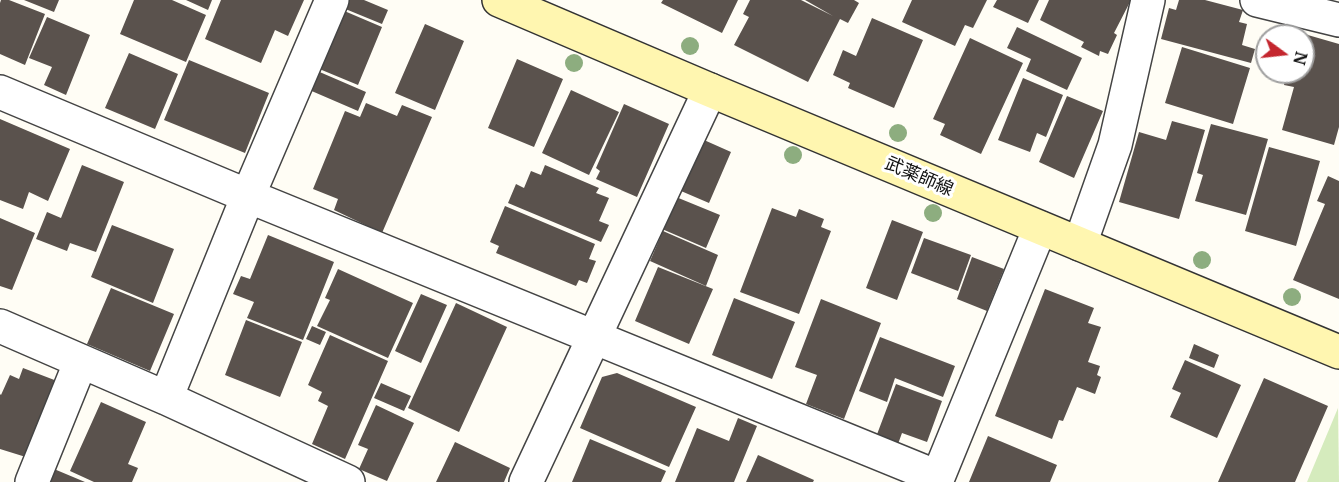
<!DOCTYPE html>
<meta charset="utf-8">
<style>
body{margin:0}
#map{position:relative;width:1339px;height:482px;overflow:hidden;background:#fffdf5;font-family:Merriweather,serif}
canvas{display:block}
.north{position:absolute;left:1255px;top:24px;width:60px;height:60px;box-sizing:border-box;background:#fff;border:2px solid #a0a0a0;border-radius:50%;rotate:105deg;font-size:16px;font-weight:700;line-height:24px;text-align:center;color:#111}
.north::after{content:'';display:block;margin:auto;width:21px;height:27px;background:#c4262e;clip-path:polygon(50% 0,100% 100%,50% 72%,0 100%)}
</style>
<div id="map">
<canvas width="1339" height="482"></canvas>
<div class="north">N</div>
</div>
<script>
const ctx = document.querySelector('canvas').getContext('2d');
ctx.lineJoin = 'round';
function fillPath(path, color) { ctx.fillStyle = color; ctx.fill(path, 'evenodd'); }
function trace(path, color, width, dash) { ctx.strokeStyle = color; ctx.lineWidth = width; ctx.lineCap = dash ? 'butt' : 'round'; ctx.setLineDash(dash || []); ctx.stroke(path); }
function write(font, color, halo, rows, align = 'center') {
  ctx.font = font + ' Merriweather,"Noto Sans JP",serif'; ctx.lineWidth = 6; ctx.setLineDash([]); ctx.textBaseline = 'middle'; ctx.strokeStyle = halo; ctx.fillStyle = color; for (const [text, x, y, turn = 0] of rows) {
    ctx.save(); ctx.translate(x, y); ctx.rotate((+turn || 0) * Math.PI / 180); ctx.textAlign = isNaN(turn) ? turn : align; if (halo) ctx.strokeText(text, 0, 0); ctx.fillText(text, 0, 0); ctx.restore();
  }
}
fillPath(new Path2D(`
 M1338,408L1339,482H1307Z`), '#d5ebbd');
fillPath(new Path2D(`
 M1,0H9L45,14L25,65L0,54V3Z
 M24,0H59L54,12Z
 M134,0H172L206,15L186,62L120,34Z
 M186,0H212L208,10Z
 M221,0H304L288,36L275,30L261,63L205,39Z
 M347,0H364L388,10L382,24L343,8Z
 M663,0H738L722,33L661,3Z
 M750,0H801L833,16L805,0H854L859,3L848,23L840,19L808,82L734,45L749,17L743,14Z
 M912,0H987L973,28L965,25L955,46L902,22Z
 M997,0H1039L1028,23L993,7Z
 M1049,0H1131L1114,33L1117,35L1108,54L1100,51L1099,56L1081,47L1084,42L1040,20Z
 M1179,0H1205L1243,10L1239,22L1247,24L1242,45L1255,49L1251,63L1161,39L1169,8L1176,10Z
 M342,10L382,27L358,85L317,68Z
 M47,17L90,35L66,95L44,85L52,67L29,58Z
 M872,18L923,40L894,108L848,88L850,83L833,75L843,50L856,56Z
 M425,24L464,41L435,110L395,93Z
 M1017,27L1082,58L1067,90L1026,71L1031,59L1007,48Z
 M1287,29L1339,44V127L1334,145L1282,130L1294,87L1284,85L1287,72H1303V36H1285Z
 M970,38L1023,63L981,154L940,135L945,124L933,119Z
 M1182,47L1250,68L1233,124L1165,103Z
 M129,53L178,74L155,129L105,108Z
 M517,59L563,79L534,147L488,128Z
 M189,60L269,93L245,153L164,120Z
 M315,70L366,92L358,111L307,89Z
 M1023,78L1063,95L1046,137L1037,133L1030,152L998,140Z
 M571,90L619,112L589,175L542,153Z
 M1067,96L1103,111L1074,178L1039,162Z
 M366,103L397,116L402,105L432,117L382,233L334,210L338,199L313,189L345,111L360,117Z
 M624,104L669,124L637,197L596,179L600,171L596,168Z
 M0,119L70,149L48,201L29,192L23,209L0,200Z
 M1172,121L1205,130L1179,219L1119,202L1139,132L1166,140Z
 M1211,124L1268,139L1246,215L1195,201L1203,175L1197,173Z
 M704,140L731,152L709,203L681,191Z
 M1269,147L1320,161L1296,246L1245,231Z
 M82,165L124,182L96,252L70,243L67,251L36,239L47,212L61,218Z
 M545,165L599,188L596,193L609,198L599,221L609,225L601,242L508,203L516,184L524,188L531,171L541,175Z
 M1328,176L1339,181V299L1293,280L1325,204L1317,201Z
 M676,197L720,215L706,248L662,229Z
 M505,206L595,244L589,259L596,261L587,283L579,280L576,286L496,253L499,246L490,242Z
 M772,208L796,217L799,209L824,219L821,227L831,231L799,314L740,292Z
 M0,218L35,233L12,290L0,286Z
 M892,220L923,232L897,300L866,288Z
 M112,225L174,249L153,303L91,277Z
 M663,231L718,255L706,286L650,261Z
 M268,235L334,262L303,340L247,318L254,302L233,294L241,276L250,279Z
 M924,238L971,255L958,291L911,273Z
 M972,257L1004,269L987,311L957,299Z
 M658,267L713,289L689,344L635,321Z
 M338,269L413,303L388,358L317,326L330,300L325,298Z
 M111,288L174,314L150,371L87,344Z
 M1045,289L1094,308L1088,323L1101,327L1088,362L1100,366L1097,375L1101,377L1095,394L1077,387L1063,421L1059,420L1052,439L995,416Z
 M421,294L447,305L421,363L395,351Z
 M734,298L795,322L772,379L712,355Z
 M821,299L881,323L844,419L806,404L817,375L795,367Z
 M456,303L507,327L459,432L408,408Z
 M246,320L302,342L280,397L225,375Z
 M312,326L326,332L320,345L306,339Z
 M330,335L388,361L345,459L312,444L328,406L318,401L322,392L308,385Z
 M880,337L955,366L943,397L895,378L887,402L859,391Z
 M1194,344L1219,355L1214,368L1189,358Z
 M1185,360L1241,385L1217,438L1170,417L1181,393L1172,389Z
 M23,368L57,381L29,458L0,449V394L1,395L10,375L19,379Z
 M617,373L696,407L669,467L580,428L602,377Z
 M1264,378L1328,406L1295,482H1218Z
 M381,383L411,396L404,411L374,398Z
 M896,384L942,401L927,442L902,433L898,444L876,437Z
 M101,402L146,422L128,464L138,468L132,482H94L70,471Z
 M376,405L414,423L387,481L359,469L368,449L358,445Z
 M738,418L757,426L734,482H675L697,428L729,441Z
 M988,436L1057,465L1050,482H969Z
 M590,439L666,471L661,482H572Z
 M455,442L510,468L504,482H436Z
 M758,455L814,480L813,482H746Z
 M54,469L85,482H48Z`), '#5a524d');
const street = new Path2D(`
 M1257,0L1339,20
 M0,92L248,196L937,477
 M1080,244L1115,145L1148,0
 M0,326L166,398L348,482
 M166,398L248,196L332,0
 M32,482L81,361
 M526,482L710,90
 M936,482L1040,228`);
const secondary = new Path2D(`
 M499,0L710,90L1339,352`);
trace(street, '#444', 36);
trace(secondary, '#333', 36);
trace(street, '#fff', 33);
trace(secondary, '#fff6b0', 33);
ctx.fillStyle = '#8dad7f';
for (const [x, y] of [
 [690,46],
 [574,63],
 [898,133],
 [793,155],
 [933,213],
 [1202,260],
 [1292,297]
]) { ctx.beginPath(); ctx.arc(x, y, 9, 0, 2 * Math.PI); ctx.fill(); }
write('18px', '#111', '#fff', [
 ["武薬師線",919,177,23]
]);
</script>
